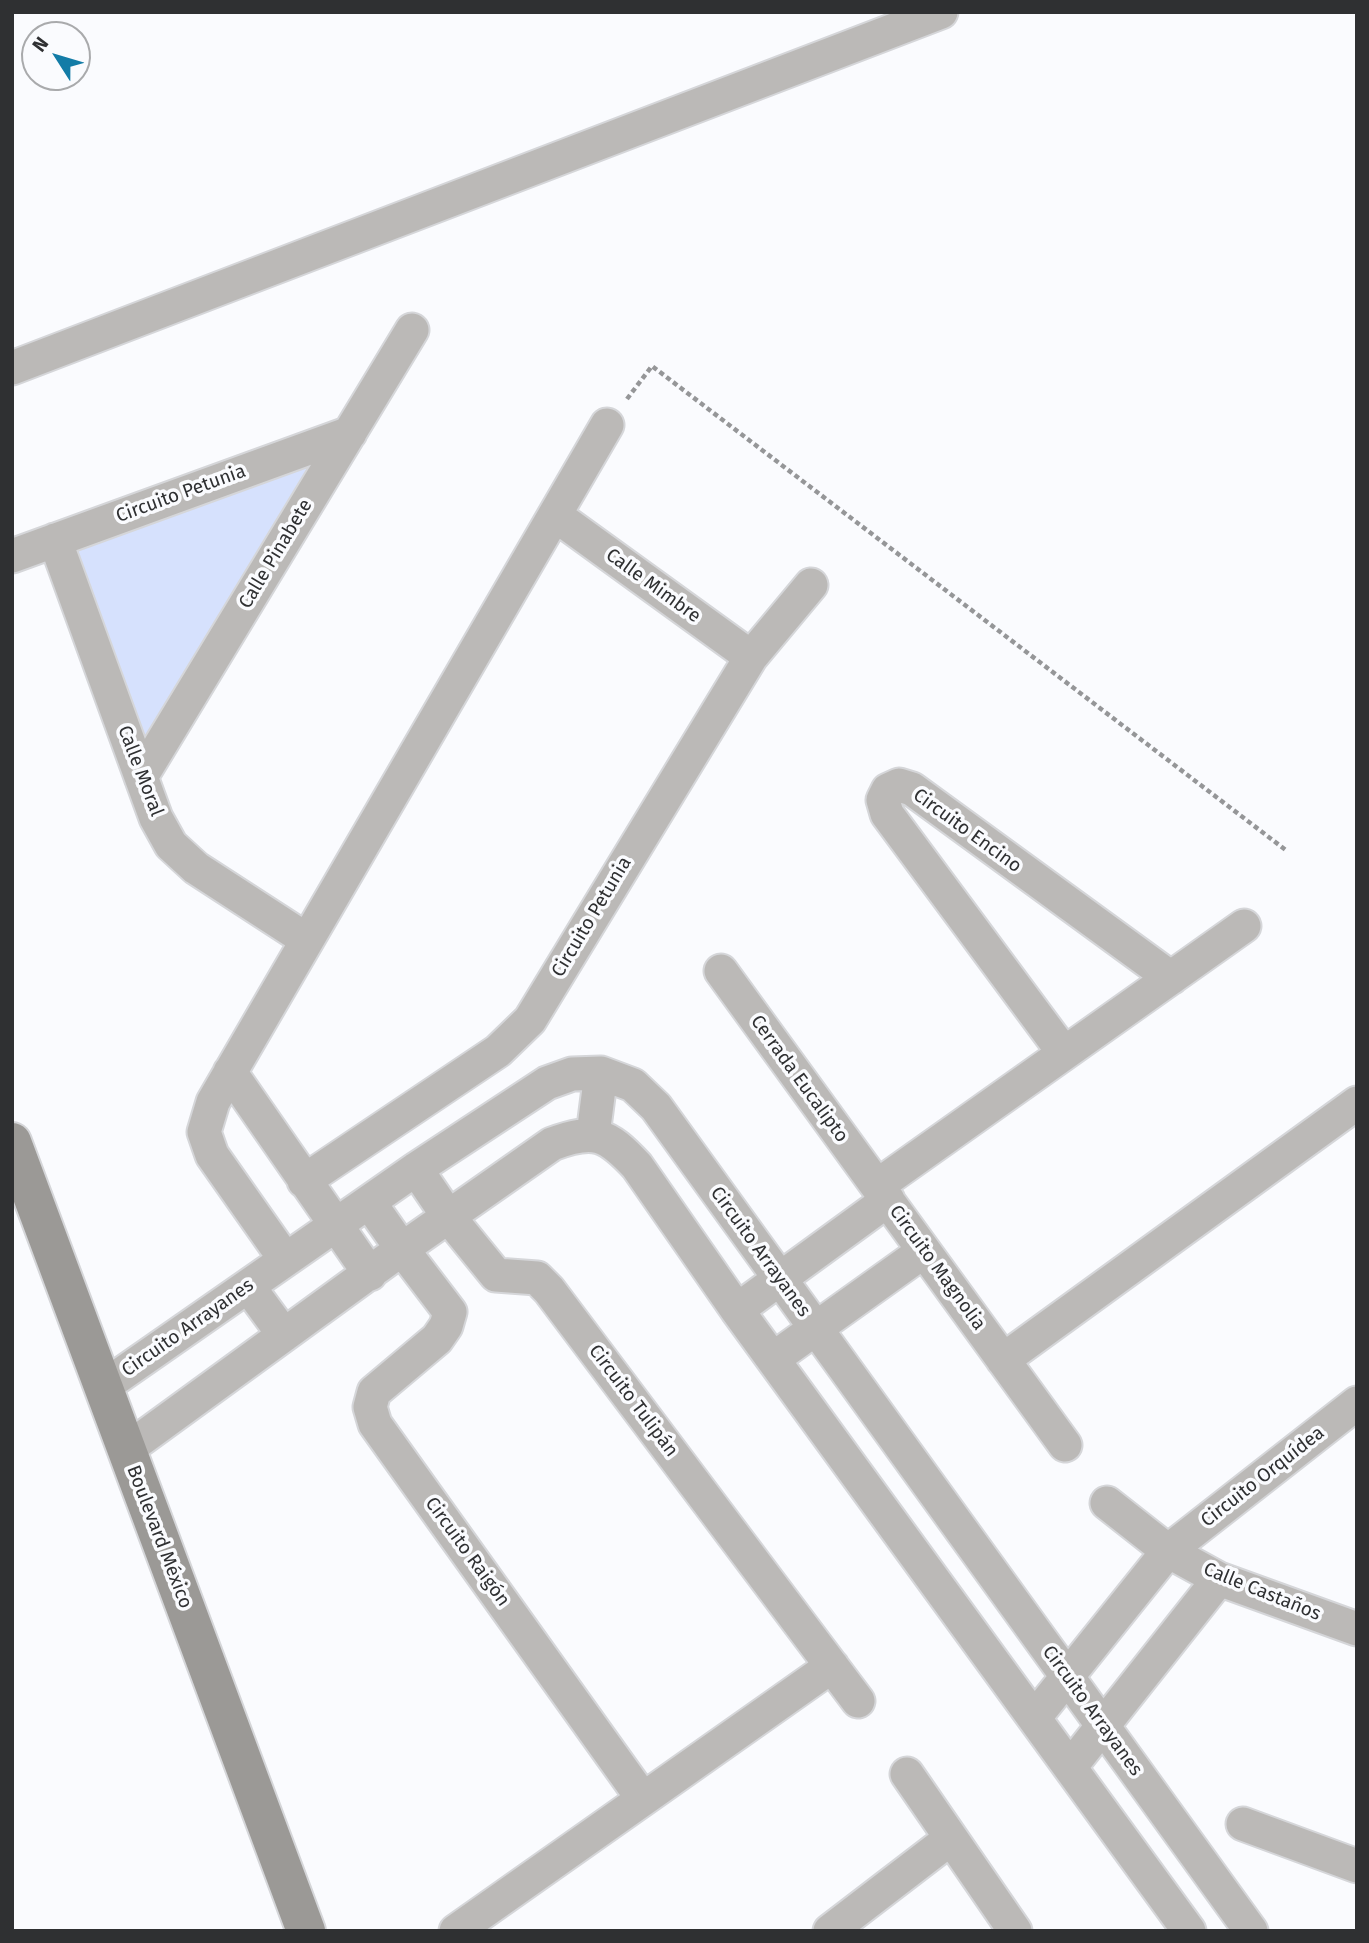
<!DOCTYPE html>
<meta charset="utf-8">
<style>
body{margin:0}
#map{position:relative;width:1369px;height:1943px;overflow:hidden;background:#fafbfe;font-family:"Fira Sans",sans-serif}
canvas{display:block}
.frame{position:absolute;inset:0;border:14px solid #2f3032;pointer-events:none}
.north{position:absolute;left:21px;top:21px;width:70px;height:70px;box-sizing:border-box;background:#fafbfe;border:2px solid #a9aaac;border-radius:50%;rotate:307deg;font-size:19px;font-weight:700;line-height:28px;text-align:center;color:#2f3032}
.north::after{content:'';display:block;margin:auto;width:24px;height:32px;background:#137ca7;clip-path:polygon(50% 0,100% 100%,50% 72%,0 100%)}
</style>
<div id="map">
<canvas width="1369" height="1943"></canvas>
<div class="frame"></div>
<div class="north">N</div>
</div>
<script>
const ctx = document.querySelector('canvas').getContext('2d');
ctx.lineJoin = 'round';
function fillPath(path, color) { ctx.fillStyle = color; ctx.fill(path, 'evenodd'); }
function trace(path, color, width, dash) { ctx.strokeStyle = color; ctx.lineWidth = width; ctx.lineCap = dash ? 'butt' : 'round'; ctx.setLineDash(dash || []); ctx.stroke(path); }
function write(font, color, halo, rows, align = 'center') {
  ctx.font = font + ' "Fira Sans",sans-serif'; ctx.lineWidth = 7; ctx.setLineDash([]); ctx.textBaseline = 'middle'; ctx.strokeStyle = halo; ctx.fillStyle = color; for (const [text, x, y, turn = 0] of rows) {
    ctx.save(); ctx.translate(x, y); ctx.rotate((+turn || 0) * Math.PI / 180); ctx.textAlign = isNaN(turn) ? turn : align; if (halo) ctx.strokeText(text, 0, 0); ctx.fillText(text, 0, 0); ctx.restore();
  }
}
fillPath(new Path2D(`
 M318,458L142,748L66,547Z`), '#d6e1fd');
const minor = new Path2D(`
 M12,368L941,12
 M555,515L751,657
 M55,540L156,818L171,845L196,868L307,940
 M12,556L350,433
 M141,777L412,330
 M721,971L1065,1445
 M1064,1053L887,814L883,800L888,790L899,785L912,789L1171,978
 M230,1072L370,1274
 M593,1135L601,1073
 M416,1169L448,1216L496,1275L537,1278L549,1290L858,1701
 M304,1181L498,1051L530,1020L751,657L811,585
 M877,1186L1244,926
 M369,1202L402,1249L450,1312L446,1326L437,1339L374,1392L370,1407L375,1424L643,1799
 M285,1259L212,1155L204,1132L213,1102L607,425
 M248,1286L284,1335
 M737,1310L888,1200
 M773,1359L924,1251
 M1003,1360L1357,1103
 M103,1387L416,1169L547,1083L572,1074L601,1073L633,1085L656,1107L1251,1931
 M126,1450L402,1249L552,1144C595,1128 607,1134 637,1166L737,1310L1189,1931
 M1107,1503L1168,1551L1219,1579L1357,1629
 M1035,1717L1168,1551L1357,1403
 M1071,1766L1219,1579
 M907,1774L1015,1931
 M1243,1824L1357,1866
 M456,1931L832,1666
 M830,1931L950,1839`);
const secondary = new Path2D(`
 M12,1142L306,1931`);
trace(minor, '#d5d6d9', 37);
trace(secondary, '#d5d6d9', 42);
trace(new Path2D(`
 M627,399L652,366L1287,851`), '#959698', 4.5, [5, 3.5]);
trace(minor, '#bbb9b7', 33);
trace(secondary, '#9b9996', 38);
write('19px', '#2f3032', '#fafbfe', [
 ["Circuito Petunia",181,494,-20],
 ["Calle Pinabete",276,554,-59],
 ["Calle Mimbre",653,586,36],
 ["Calle Moral",140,771,69],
 ["Circuito Encino",967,831,36],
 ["Circuito Petunia",592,917,-59],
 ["Cerrada Eucalipto",799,1079,54],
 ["Circuito Arrayanes",760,1252,54],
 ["Circuito Magnolia",937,1268,54],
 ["Circuito Arrayanes",188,1328,-35],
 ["Circuito Tulipán",633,1401,53],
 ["Circuito Orquídea",1263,1477,-38],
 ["Boulevard México",159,1537,69],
 ["Circuito Raigón",467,1552,54],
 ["Calle Castaños",1262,1592,22],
 ["Circuito Arrayanes",1092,1711,54]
]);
</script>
